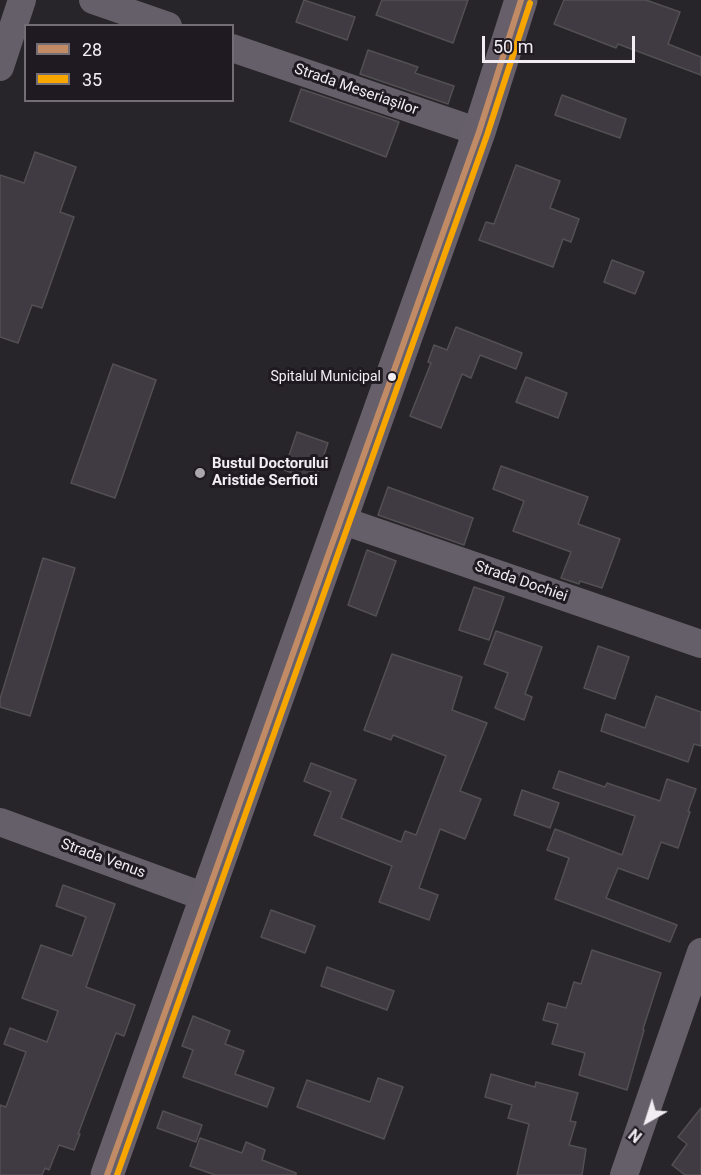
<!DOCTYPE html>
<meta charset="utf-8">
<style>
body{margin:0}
#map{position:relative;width:701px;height:1175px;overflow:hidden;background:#272529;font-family:Roboto,sans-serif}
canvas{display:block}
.legend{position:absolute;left:24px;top:24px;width:210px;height:78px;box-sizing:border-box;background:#1f1921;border:2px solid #736e75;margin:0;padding:8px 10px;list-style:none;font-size:18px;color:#f1edf3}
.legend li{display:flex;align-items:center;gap:12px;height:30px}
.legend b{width:30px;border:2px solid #736e75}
.north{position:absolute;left:617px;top:1091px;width:60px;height:60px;-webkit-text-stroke:4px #1f1921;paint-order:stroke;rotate:219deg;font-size:16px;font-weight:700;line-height:24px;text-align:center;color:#f1edf3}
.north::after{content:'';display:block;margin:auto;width:21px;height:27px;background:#f1edf3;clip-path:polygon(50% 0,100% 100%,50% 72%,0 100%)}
.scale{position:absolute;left:482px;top:36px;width:153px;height:27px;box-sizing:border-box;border:3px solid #f1edf3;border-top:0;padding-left:8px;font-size:18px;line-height:21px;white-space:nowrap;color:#f1edf3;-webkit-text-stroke:4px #1f1921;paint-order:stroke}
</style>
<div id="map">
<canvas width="701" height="1175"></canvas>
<ul class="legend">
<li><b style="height:8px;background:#c18c65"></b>28</li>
<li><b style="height:8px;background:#f7a600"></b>35</li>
</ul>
<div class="north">N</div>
<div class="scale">50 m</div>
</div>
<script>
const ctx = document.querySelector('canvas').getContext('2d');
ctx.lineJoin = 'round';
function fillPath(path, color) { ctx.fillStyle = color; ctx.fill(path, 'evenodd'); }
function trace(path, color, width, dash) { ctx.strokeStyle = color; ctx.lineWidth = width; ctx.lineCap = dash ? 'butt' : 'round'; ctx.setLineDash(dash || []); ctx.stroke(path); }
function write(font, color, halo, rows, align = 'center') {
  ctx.font = font + ' Roboto,sans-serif'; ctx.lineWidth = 6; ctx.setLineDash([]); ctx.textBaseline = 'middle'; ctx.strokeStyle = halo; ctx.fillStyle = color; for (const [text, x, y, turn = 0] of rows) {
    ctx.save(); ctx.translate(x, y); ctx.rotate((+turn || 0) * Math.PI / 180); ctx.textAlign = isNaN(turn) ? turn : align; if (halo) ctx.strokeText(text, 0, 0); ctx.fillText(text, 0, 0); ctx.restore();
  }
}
const building = new Path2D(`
 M304,0L355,17L347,40L296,22Z
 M382,0H468L453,43L376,15Z
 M564,0H646L680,12L668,44L701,57V75L618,44L616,48L554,24Z
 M368,50L418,67L415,73L454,86L448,104L360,74Z
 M301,89L399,122L386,157L290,121Z
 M562,95L626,119L620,138L555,115Z
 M35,152L76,167L60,212L74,217L42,308L32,305L18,343L0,337V175L24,183Z
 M516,165L560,181L550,208L579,219L571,242L563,239L553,267L479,240L486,222L494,224Z
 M612,260L644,272L635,294L604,282Z
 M456,327L522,353L516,369L480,355L471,378L462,374L441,428L410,416L431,363L428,362L434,345L447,350Z
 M113,364L156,380L115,498L71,483Z
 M526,377L567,393L558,418L516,402Z
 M297,432L328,443L315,481L284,470Z
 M501,466L588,497L578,524L620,539L602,588L580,581L579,584L561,578L571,552L513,531L524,501L493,489Z
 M388,487L473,518L464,545L378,515Z
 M367,550L396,561L376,616L348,605Z
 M43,558L75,568L30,716L0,707V699Z
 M474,587L504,597L489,640L459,630Z
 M496,631L542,647L525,694L532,697L524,720L495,708L508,673L484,664Z
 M598,646L629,657L615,699L584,688Z
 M392,654L462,677L452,710L487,723L460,791L481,799L465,839L440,829L419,888L438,895L429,920L379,902L392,866L314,835L331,792L304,781L311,763L356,780L341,818L401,842L405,831L416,835L446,756L393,735L391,740L364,730Z
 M656,696L701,712V746L694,744L688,762L601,731L606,714L645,728Z
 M559,771L605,787L607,783L660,801L667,779L696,789L688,811L690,812L678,848L661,842L648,879L618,868L606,898L677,925L670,942L555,899L569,858L547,850L555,829L622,855L635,816L553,788Z
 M522,790L559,803L550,828L514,815Z
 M63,885L115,904L86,987L135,1005L124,1036L116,1033L78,1134H80L74,1150L59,1145L49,1170L45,1168L42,1175H0V1105L6,1107L26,1052L4,1044L10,1028L47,1042L58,1011L22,998L41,945L72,956L86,917L56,906Z
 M271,910L315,926L305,953L261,937Z
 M592,950L661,973L643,1029L644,1030L627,1090L579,1075L585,1053L552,1044L558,1024L543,1020L548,1003L566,1008L574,982L581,984Z
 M327,967L394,991L387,1010L321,986Z
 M193,1016L230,1031L225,1044L244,1051L235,1074L274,1088L267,1107L183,1077L193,1050L182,1046Z
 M491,1074L535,1087L536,1082L578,1093L570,1121L576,1122L569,1145L586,1149L582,1175H517L529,1124L508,1118L512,1105L485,1097Z
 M378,1078L403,1087L384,1139L297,1107L307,1080L370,1102Z
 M701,1108V1175H685L672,1165L687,1144L678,1137Z
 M163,1111L202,1125L196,1142L157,1128Z
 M200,1138L242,1153L246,1142L265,1150L262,1160L296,1173V1175H215L190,1166Z`);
fillPath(building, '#403a43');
trace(building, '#525053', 1.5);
trace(new Path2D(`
 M93,0L168,26
 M232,48L479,132
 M0,67L22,0
 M341,520L701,644
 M0,822L205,897
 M624,1175L701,952`), '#655f69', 28);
trace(new Path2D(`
 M107,1175L479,132L521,0`), '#67606a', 33);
trace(new Path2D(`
 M107,1175L479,132L521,0`), '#c18c65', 6);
trace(new Path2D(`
 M117,1175L487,135L530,3`), '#f7a600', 6);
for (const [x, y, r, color] of [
 [392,377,5,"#f1edf3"],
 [200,473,6,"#aaa7ac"]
]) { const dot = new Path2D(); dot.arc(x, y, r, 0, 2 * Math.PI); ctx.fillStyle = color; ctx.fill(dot); trace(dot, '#1f1921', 2); }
write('14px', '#f1edf3', '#1f1921', [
 ["Spitalul Municipal",381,377]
], 'right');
write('15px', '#f1edf3', '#1f1921', [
 ["Strada Meseriașilor",356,90,19],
 ["Strada Dochiei",521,582,19],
 ["Strada Venus",103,859,20]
]);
write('bold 15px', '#f1edf3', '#1f1921', [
 ["Bustul Doctorului",212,464],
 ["Aristide Serfioti",212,481]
], 'left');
</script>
